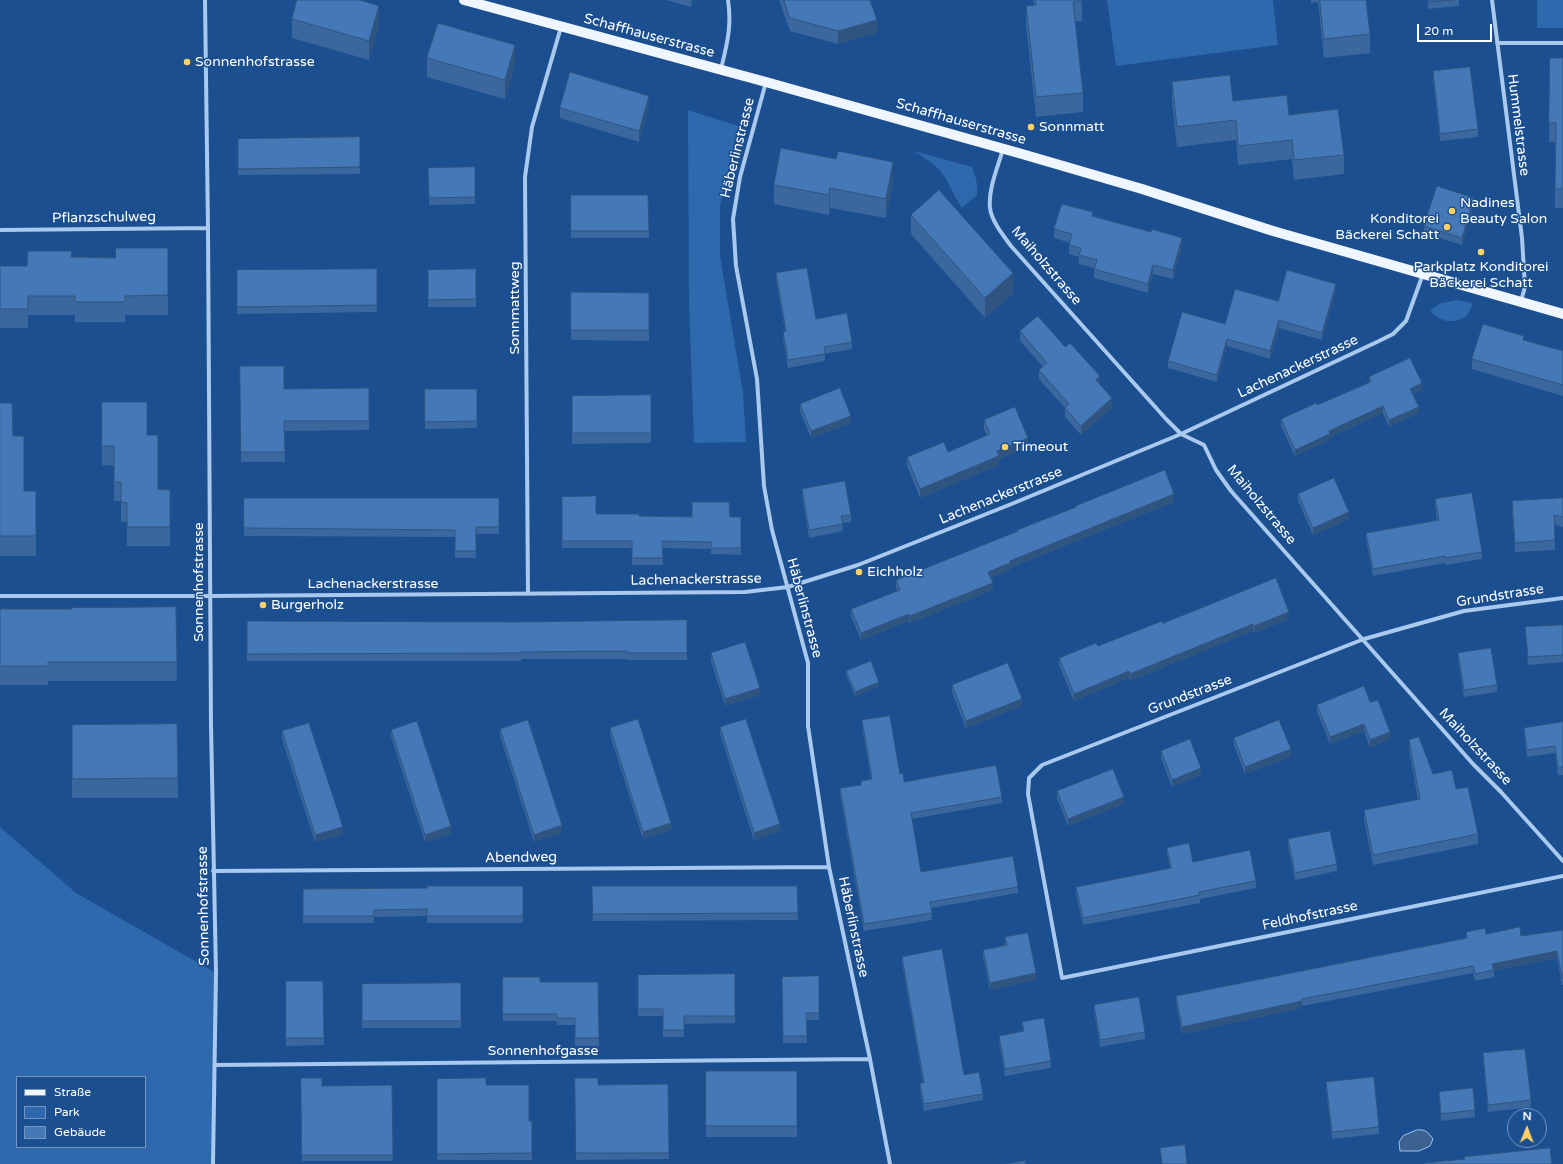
<!DOCTYPE html>
<meta charset="utf-8">
<style>
body{margin:0}
#map{position:relative;width:1563px;height:1164px;overflow:hidden;background:#1b4f8f;font-family:"Varela Round",sans-serif}
canvas{display:block}
.legend{position:absolute;left:16px;top:1076px;width:130px;height:72px;box-sizing:border-box;background:#1b4f8f;border:1px solid #7695bc;margin:0;padding:5px 7px;list-style:none;font-size:12px;color:#fff}
.legend li{display:flex;align-items:center;gap:8px;height:20px}
.legend b{width:20px;border:1px solid #7695bc}
.north{position:absolute;left:1507px;top:1108px;width:40px;height:40px;box-sizing:border-box;background:#1b4f8f;border:1px solid #7695bc;border-radius:50%;rotate:1deg;font-size:11px;font-weight:700;line-height:16px;text-align:center;color:#fff}
.north::after{content:'';display:block;margin:auto;width:14px;height:18px;background:#ffd166;clip-path:polygon(50% 0,100% 100%,50% 72%,0 100%)}
.scale{position:absolute;left:1417px;top:24px;width:75px;height:18px;box-sizing:border-box;border:2px solid #fff;border-top:0;padding-left:5px;font-size:12px;line-height:14px;white-space:nowrap;color:#fff;-webkit-text-stroke:3px #1b4f8f;paint-order:stroke}
</style>
<div id="map">
<canvas width="1563" height="1164"></canvas>
<ul class="legend">
<li><b style="height:5px;background:#f0f6ff"></b>Straße</li>
<li><b style="height:11px;background:#2e69ad"></b>Park</li>
<li><b style="height:11px;background:#4478b7"></b>Gebäude</li>
</ul>
<div class="north">N</div>
<div class="scale">20 m</div>
</div>
<script>
const ctx = document.querySelector('canvas').getContext('2d');
ctx.lineJoin = 'round';
function fillPath(path, color) { ctx.fillStyle = color; ctx.fill(path, 'evenodd'); }
function trace(path, color, width, dash) { ctx.strokeStyle = color; ctx.lineWidth = width; ctx.lineCap = dash ? 'butt' : 'round'; ctx.setLineDash(dash || []); ctx.stroke(path); }
function write(font, color, halo, rows, align = 'center') {
  ctx.font = font + ' "Varela Round",sans-serif'; ctx.lineWidth = 3; ctx.setLineDash([]); ctx.textBaseline = 'middle'; ctx.strokeStyle = halo; ctx.fillStyle = color; for (const [text, x, y, turn = 0] of rows) {
    ctx.save(); ctx.translate(x, y); ctx.rotate((+turn || 0) * Math.PI / 180); ctx.textAlign = isNaN(turn) ? turn : align; if (halo) ctx.strokeText(text, 0, 0); ctx.fillText(text, 0, 0); ctx.restore();
  }
}
fillPath(new Path2D(`
 M1107,0H1273L1278,45L1116,66Z
 M1537,0H1563V28H1537Z
 M688,110L738,126L720,206V256L743,393L746,442L694,443L689,304Z
 M913,151L972,167C976,177 978,185 977,195L962,208C956,200 953,191 948,183C941,167 927,159 913,151Z
 M1458,300L1473,303C1471,308 1469,314 1465,317C1453,325 1438,321 1430,310L1441,303Z
 M0,827L76,893L216,973L213,1164H0ZM17,1077H145V1147H17Z`), '#2e69ad');
const water = new Path2D(`
 M1417,1130C1425,1129 1428,1132 1433,1139L1430,1146L1419,1151H1400L1399,1142L1403,1136Z`);
fillPath(water, '#3c6290');
trace(water, '#9cc4f0', 1);
trace(new Path2D(`
 M205,0L208,228L211,725L216,973L213,1164
 M1492,0L1522,238L1525,287L1521,301
 M1497,43H1563
 M721,69C727,44 732,26 728,0
 M766,82L740,177L733,219L736,266L757,379L764,486L772,530L808,663V726L829,867L870,1059L890,1164
 M1003,149C998,167 988,189 990,208C992,222 1003,235 1011,246L1166,419L1181,434L1204,445L1216,470L1231,491L1473,764L1501,792L1563,861
 M0,230L208,228
 M528,594L525,177L532,127L561,27
 M0,596H211L745,592L788,587L858,565L1009,505L1181,434L1379,341L1393,334L1406,321L1423,274
 M1563,598L1464,611L1364,639L1042,765L1029,778L1028,794L1062,978L1563,876
 M213,871L829,867
 M215,1065L870,1059`), '#a9c9ee', 4);
trace(new Path2D(`
 M464,0L766,82L1022,154L1142,189L1273,231L1563,314`), '#f0f6ff', 10);
fillPath(new Path2D(`
 M666,0H693L691,7Z
 M779,0H870L877,33L838,44L790,31Z
 M1033,0H1082V21H1075L1083,93V112L1036,117L1026,25V6H1034Z
 M1311,0H1366L1370,34V53L1324,58L1318,2L1311,3Z
 M1428,0H1459V6L1428,9Z
 M292,19L379,25L369,60L292,38Z
 M427,58L515,64L505,99L427,77Z
 M1550,58H1563V208H1555V142H1549Z
 M1433,71L1478,129V137L1440,141L1433,79Z
 M1172,82L1233,101L1289,115L1344,155V174L1294,180L1292,159L1238,165L1236,140L1177,147L1172,101Z
 M649,106L639,142L560,118V108Z
 M360,137V174L238,175V139Z
 M475,167V204L429,205L428,168Z
 M893,181L886,218L830,208L829,215L774,204V185Z
 M571,195H648L649,238H571Z
 M1474,205L1462,245L1424,233V226Z
 M911,215L1013,293L985,318L911,234Z
 M1093,216L1182,247L1173,279L1153,274L1148,293L1094,278V268L1079,264V257L1069,254V245L1070,243L1054,238V229Z
 M168,248V315H125V322H75V315H28V328H0V266H27L72,257L115,258Z
 M377,269V312L237,314V270Z
 M476,269V307H428V270Z
 M776,273L816,319L852,342V349L825,354V361L788,368L783,339V332L785,331L776,280Z
 M1336,291L1322,340L1279,328L1270,359L1227,346L1217,382L1168,368V361L1225,324L1278,301Z
 M571,292L649,293V341L571,340Z
 M1020,331L1100,385L1112,408L1081,435L1065,417V408L1039,379V370L1043,367L1020,341Z
 M1524,340L1563,351V396L1472,369V359Z
 M240,366L284,389L369,388V430L284,431L285,462H241Z
 M1369,377L1422,390L1413,394L1419,413L1389,427L1383,413L1330,437V440L1295,456L1281,426V419L1317,405L1369,382Z
 M425,389H477V428L425,429Z
 M651,395V443L572,444V396Z
 M102,402L147,435L158,489L170,490V546H127V522H121V501H114V466L102,465Z
 M0,403L13,436L24,491H36V556H0Z
 M800,404L851,423L811,438L800,411Z
 M984,420L1028,447L999,459V465L920,498L907,465V457L948,452L987,435L984,429Z
 M802,489L851,515V522L842,523L843,531L809,538L802,496Z
 M1298,494L1349,519L1313,535L1298,501Z
 M562,497L596,514L639,516L741,517V555L711,554V549L662,548L663,565H632V548H562Z
 M244,498H499V534H476V558H455V537L244,536Z
 M1563,498V527L1554,524L1555,550L1515,552L1512,510V501Z
 M1435,499L1482,552V559L1445,565V563L1373,576L1366,540V533L1437,520L1435,506Z
 M1174,502L1010,568V570L991,578L993,590L910,623L909,621L861,640L851,616V609L897,591L896,587V580L1017,532V530L1076,507V506Z
 M176,607L177,681H48V685H0V609H72Z
 M1289,619L1254,633L1253,631L1130,681L1129,678L1074,701L1059,665V658L1098,646L1163,623Z
 M687,620V660H627V659H521V661H247V621L519,622Z
 M1563,625V662L1528,665L1525,627Z
 M711,653L760,695L725,706L711,661Z
 M1458,653L1497,685V692L1464,697L1458,660Z
 M846,671L879,686L855,696L846,675Z
 M952,685L1022,706L966,728L952,692Z
 M1370,702L1390,739L1370,748L1364,731L1330,744L1317,712V705Z
 M862,720L904,782L1002,797V803L912,819L921,872L1018,887V893L931,908L932,920L864,931L840,795V788L861,785V781L871,779L862,727Z
 M1563,722V775H1558L1555,753L1527,757L1524,735V728Z
 M177,724L178,798H72V725Z
 M720,727L780,831L754,840L720,734Z
 M610,728L671,830L643,839L610,735Z
 M500,729L562,833L534,842L500,736Z
 M391,730L451,834L425,842L391,737Z
 M282,731L343,834L315,842L282,739Z
 M1234,738L1291,757L1245,774L1234,745Z
 M1409,740L1433,774L1456,789L1478,834V844L1373,865L1364,820V810L1418,800L1409,750Z
 M1161,751L1201,775L1172,787L1161,758Z
 M1057,791L1124,804L1068,826L1057,798Z
 M1288,839L1337,864V871L1295,880L1288,846Z
 M1167,848L1193,862L1256,881V888L1200,899V903L1083,925L1076,894V887L1170,868L1167,855Z
 M523,886V923H427V916L374,917V923H303V889L427,888Z
 M592,886H797L798,920L593,921Z
 M1563,930V985H1562L1557,958L1494,971V977L1475,981L1473,973L1302,1006V1008L1182,1034L1176,1003V996L1466,938V932L1521,936Z
 M1005,937L1036,980L990,990L983,957V950L1005,945Z
 M902,957L964,1075L983,1094V1100L924,1111L920,1090V1083H923L902,963Z
 M735,974V1023L684,1024V1037H663V1016H638V975Z
 M819,976V1020H807V1043H783L782,977Z
 M503,977L540,982H598L599,1046H575V1025H557V1021H503Z
 M286,981H323L324,1045L286,1046Z
 M461,983V1028H362V984Z
 M1094,1005L1145,1032V1039L1100,1047L1094,1012Z
 M1022,1022L1051,1061V1068L1005,1076L999,1043V1036L1023,1032Z
 M1483,1053L1531,1100V1107L1488,1112L1483,1061Z
 M706,1071H797V1137H706Z
 M301,1078L322,1086L392,1085L393,1161H302Z
 M575,1078L598,1085L668,1084L669,1159L576,1160Z
 M437,1079L486,1085L529,1121H532V1160H437Z
 M1326,1082L1379,1127V1134L1332,1139L1326,1089Z
 M1439,1092L1475,1110V1117L1441,1121L1439,1099Z`), '#3a679d');
fillPath(new Path2D(`
 M691,0H693L691,7Z
 M379,6V25L369,60V41Z
 M877,20V33L838,44V31Z
 M515,45V64L505,99V80Z
 M649,96V106L639,142V131Z
 M893,162V181L886,218V199Z
 M830,188V208L829,215V195Z
 M1474,198V205L1462,245V238Z
 M1182,238V247L1173,279V270Z
 M1153,265V274L1148,293V284Z
 M1013,273V293L985,318V298Z
 M1336,284V291L1322,340V333Z
 M1279,320V328L1270,359V351Z
 M1227,339V346L1217,382V375Z
 M1100,376V386L1096,380Z
 M1422,383V390L1410,395V389Z
 M1112,398V408L1081,435V426Z
 M1383,406V413L1330,437V440L1295,456V450L1329,431Z
 M1419,407V413L1389,427V420Z
 M851,416V423L811,438V431Z
 M1028,438V447L999,459V465L920,498V489L997,451Z
 M1174,494V502L1010,568V570L988,579V572L1010,561Z
 M1349,512V519L1313,535V528Z
 M993,583V590L910,623V616Z
 M1289,612V619L1254,633V626Z
 M909,614V621L861,640V633Z
 M1253,624V631L1130,681V674Z
 M1129,671V678L1074,701V694Z
 M879,682V686L855,696V692Z
 M760,688V695L725,706V699Z
 M1022,699V706L966,728V721Z
 M1364,724V731L1330,744V737Z
 M1390,732V739L1370,748V740Z
 M1291,749V757L1245,774V767Z
 M1201,768V775L1172,787V780Z
 M1124,797V804L1068,826V819Z
 M671,823V830L643,839V832Z
 M780,824V831L754,840V833Z
 M562,825V833L534,842V835Z
 M451,826V834L425,842V835Z
 M343,827V834L315,842V835Z
 M1557,951V958L1494,971L1492,964Z
 M1036,973V980L990,990V983Z
 M1302,1001V1008L1182,1034V1027Z`), '#305480');
const building = new Path2D(`
 M297,0H360L379,6L369,41L292,19Z
 M784,0H870L877,20L838,31L790,18Z
 M1035,0H1082V1L1073,2L1083,93L1036,97L1026,6L1036,5Z
 M1320,0H1366L1370,34L1324,39Z
 M1428,0H1452L1428,2Z
 M438,23L515,45L505,80L427,58Z
 M1550,58H1563V189H1555L1556,123H1549Z
 M1470,67L1478,129L1440,134L1433,71Z
 M570,72L649,96L639,131L560,108Z
 M1230,75L1233,101L1287,95L1289,115L1338,109L1344,155L1294,160L1292,140L1238,146L1236,120L1177,127L1172,82Z
 M360,137V167L238,169V139Z
 M781,148L836,159L838,151L893,162L886,199L830,188L829,195L774,185Z
 M475,167V197L429,198L428,168Z
 M1437,186L1474,198L1462,238L1424,226Z
 M939,190L1013,273L985,298L911,215Z
 M571,195H648L649,231H571Z
 M1062,204L1093,212L1092,216L1151,232L1152,229L1182,238L1173,270L1153,265L1148,284L1094,269L1097,260L1079,255L1081,248L1069,245L1072,234L1054,229Z
 M116,248H168V295L125,296V302H75V296H28V309H0V266H27L28,251H72L71,257L115,258Z
 M807,268L816,319L847,313L852,342L824,347L825,354L788,360L783,332L786,331L776,273Z
 M377,269V305L237,307V270Z
 M476,269V299L428,300V270Z
 M1287,270L1336,284L1322,333L1279,320L1270,351L1227,339L1217,375L1168,361L1182,312L1225,324L1235,289L1278,301Z
 M571,292L649,293V330H571Z
 M1038,316L1065,347L1070,343L1100,376L1096,380L1112,398L1081,426L1065,408L1069,404L1039,370L1047,363L1020,331Z
 M1483,324L1524,336L1523,340L1563,351V385L1472,359Z
 M1410,358L1422,383L1410,389L1419,407L1389,420L1383,406L1329,431L1330,434L1295,450L1281,419L1316,403L1317,405L1371,382L1369,377Z
 M240,366H284V389L369,388V421H284L285,452H241Z
 M840,388L851,416L811,431L800,404Z
 M425,389H477V421L425,422Z
 M651,395V433H572V396Z
 M102,402H147V435H158V489L170,490V527H127V503L121,502V482H114V446H102Z
 M0,403H12L13,436H24V491H36V536H0Z
 M1015,407L1028,438L997,451L999,456L920,489L907,457L944,442L948,452L990,434L984,420Z
 M1165,470L1174,494L1010,561V563L988,572L993,583L910,616L909,614L861,633L851,609L900,590L896,580L1018,531L1017,530L1076,507V506Z
 M1334,478L1349,512L1313,528L1298,494Z
 M845,481L851,515L841,516L843,524L809,530L802,489Z
 M1472,493L1482,552L1445,558V556L1373,569L1366,533L1439,520L1435,499Z
 M596,496V514H639V516L692,517V502H729L730,517H741V548H711V542L662,541L663,558H632V541H562V497Z
 M244,498H499V527H476V551H455V530L244,528Z
 M1563,498V517L1554,515L1555,540L1515,543L1512,501Z
 M1276,578L1289,612L1254,626L1253,624L1130,674L1129,671L1074,694L1059,658L1096,643L1098,646L1162,621L1163,623Z
 M176,607L177,662H48V666H0V609H72V608Z
 M687,620V653H627V651L521,652V653L247,654V621L519,622Z
 M1563,625V655L1528,657L1525,627Z
 M745,642L760,688L725,699L711,653Z
 M1491,648L1497,685L1464,690L1458,653Z
 M871,661L879,682L855,692L846,671Z
 M1008,663L1022,699L966,721L952,685Z
 M1364,686L1370,702L1378,700L1390,732L1370,740L1364,724L1330,737L1317,705Z
 M890,716L900,774L903,773L904,782L996,765L1002,797L911,813L921,872L1013,856L1018,887L930,902L932,913L864,924L840,788L861,785V781L872,779L862,720Z
 M638,719L671,823L643,832L610,728Z
 M746,719L780,824L754,833L720,727Z
 M528,720L562,825L534,835L500,729Z
 M1279,720L1291,749L1245,767L1234,738Z
 M417,721L451,826L425,835L391,730Z
 M1563,722V767L1558,768L1555,746L1527,750L1524,728Z
 M309,723L343,827L315,835L282,731Z
 M177,724L178,778L72,779V725Z
 M1419,737L1433,774L1452,770L1456,789L1468,787L1478,834L1373,855L1364,810L1420,799L1409,740Z
 M1190,739L1201,768L1172,780L1161,751Z
 M1113,769L1124,797L1068,819L1057,791Z
 M1330,831L1337,864L1295,873L1288,839Z
 M1189,843L1193,862L1250,850L1256,881L1199,892L1200,895L1083,918L1076,887L1171,868L1167,848Z
 M427,886H523V916H427V909L374,910V916H303V889L427,888Z
 M592,886H797L798,913L593,914Z
 M1520,927L1521,936L1563,930V978H1562L1557,951L1492,964L1494,970L1475,974L1473,966L1302,999V1001L1182,1027L1176,996L1467,938L1466,932L1485,928L1486,934Z
 M1028,933L1036,973L990,983L983,950L1007,945L1005,937Z
 M942,949L964,1075L979,1072L983,1094L924,1104L920,1083H924L902,957Z
 M735,974V1016H684V1030H663V1009H638V975Z
 M819,976V1013H806L807,1036H783L782,977Z
 M503,977H540V982H598L599,1038H575V1018H557V1014H503Z
 M286,981H323L324,1038H286Z
 M461,983V1021H362V984Z
 M1139,997L1145,1032L1100,1040L1094,1005Z
 M1044,1018L1051,1061L1005,1069L999,1036L1024,1031L1022,1022Z
 M1525,1049L1531,1100L1488,1105L1483,1053Z
 M706,1071H797V1126H706Z
 M1374,1077L1379,1127L1332,1132L1326,1082Z
 M301,1078H322V1086L392,1085L393,1155H302Z
 M486,1078V1085H529V1121H532V1153L437,1154V1079Z
 M575,1078H598V1085L668,1084L669,1153H576Z
 M1473,1088L1475,1110L1441,1114L1439,1092Z
 M1185,1145L1187,1164H1162L1160,1148Z
 M1550,1148L1552,1164H1425L1424,1163L1465,1159L1464,1157Z
 M1025,1161L1026,1164H1005Z`);
fillPath(building, '#4478b7');
trace(building, '#305480', 1);
for (const [x, y, r, color] of [
 [187,62,4,"#ffd166"],
 [1031,127,4,"#ffd166"],
 [1452,211,4,"#ffd166"],
 [1447,227,4,"#ffd166"],
 [1481,252,4,"#ffd166"],
 [1005,447,4,"#ffd166"],
 [859,572,4,"#ffd166"],
 [263,605,4,"#ffd166"]
]) { const dot = new Path2D(); dot.arc(x, y, r, 0, 2 * Math.PI); ctx.fillStyle = color; ctx.fill(dot); trace(dot, '#1b4f8f', 1.5); }
write('14px', '#fff', '#1b4f8f', [
 ["Schaffhauserstrasse",649,36,15],
 ["Schaffhauserstrasse",961,122,16],
 ["Hummelstrasse",1518,125,83],
 ["Häberlinstrasse",738,148,-76],
 ["Pflanzschulweg",104,218,-1],
 ["Maiholzstrasse",1046,266,49],
 ["Sonnmattweg",515,308,-90],
 ["Lachenackerstrasse",1298,367,-25],
 ["Lachenackerstrasse",1001,496,-22],
 ["Maiholzstrasse",1261,505,50],
 ["Lachenackerstrasse",696,580,-1],
 ["Sonnenhofstrasse",199,582,-90],
 ["Lachenackerstrasse",373,584],
 ["Grundstrasse",1500,596,-9],
 ["Häberlinstrasse",804,608,75],
 ["Grundstrasse",1190,695,-21],
 ["Maiholzstrasse",1475,747,47],
 ["Abendweg",521,858,-1],
 ["Sonnenhofstrasse",204,906,-91],
 ["Feldhofstrasse",1310,916,-12],
 ["Häberlinstrasse",853,927,78],
 ["Sonnenhofgasse",543,1051]
]);
write('14px', '#fff', '#1b4f8f', [
 ["Sonnenhofstrasse",195,62],
 ["Sonnmatt",1039,127],
 ["Nadines",1460,203],
 ["Beauty Salon",1460,219],
 ["Konditorei",1439,219,"right"],
 ["Bäckerei Schatt",1439,235,"right"],
 ["Parkplatz Konditorei",1481,267,"center"],
 ["Bäckerei Schatt",1481,283,"center"],
 ["Timeout",1013,447],
 ["Eichholz",867,572],
 ["Burgerholz",271,605]
], 'left');
</script>
